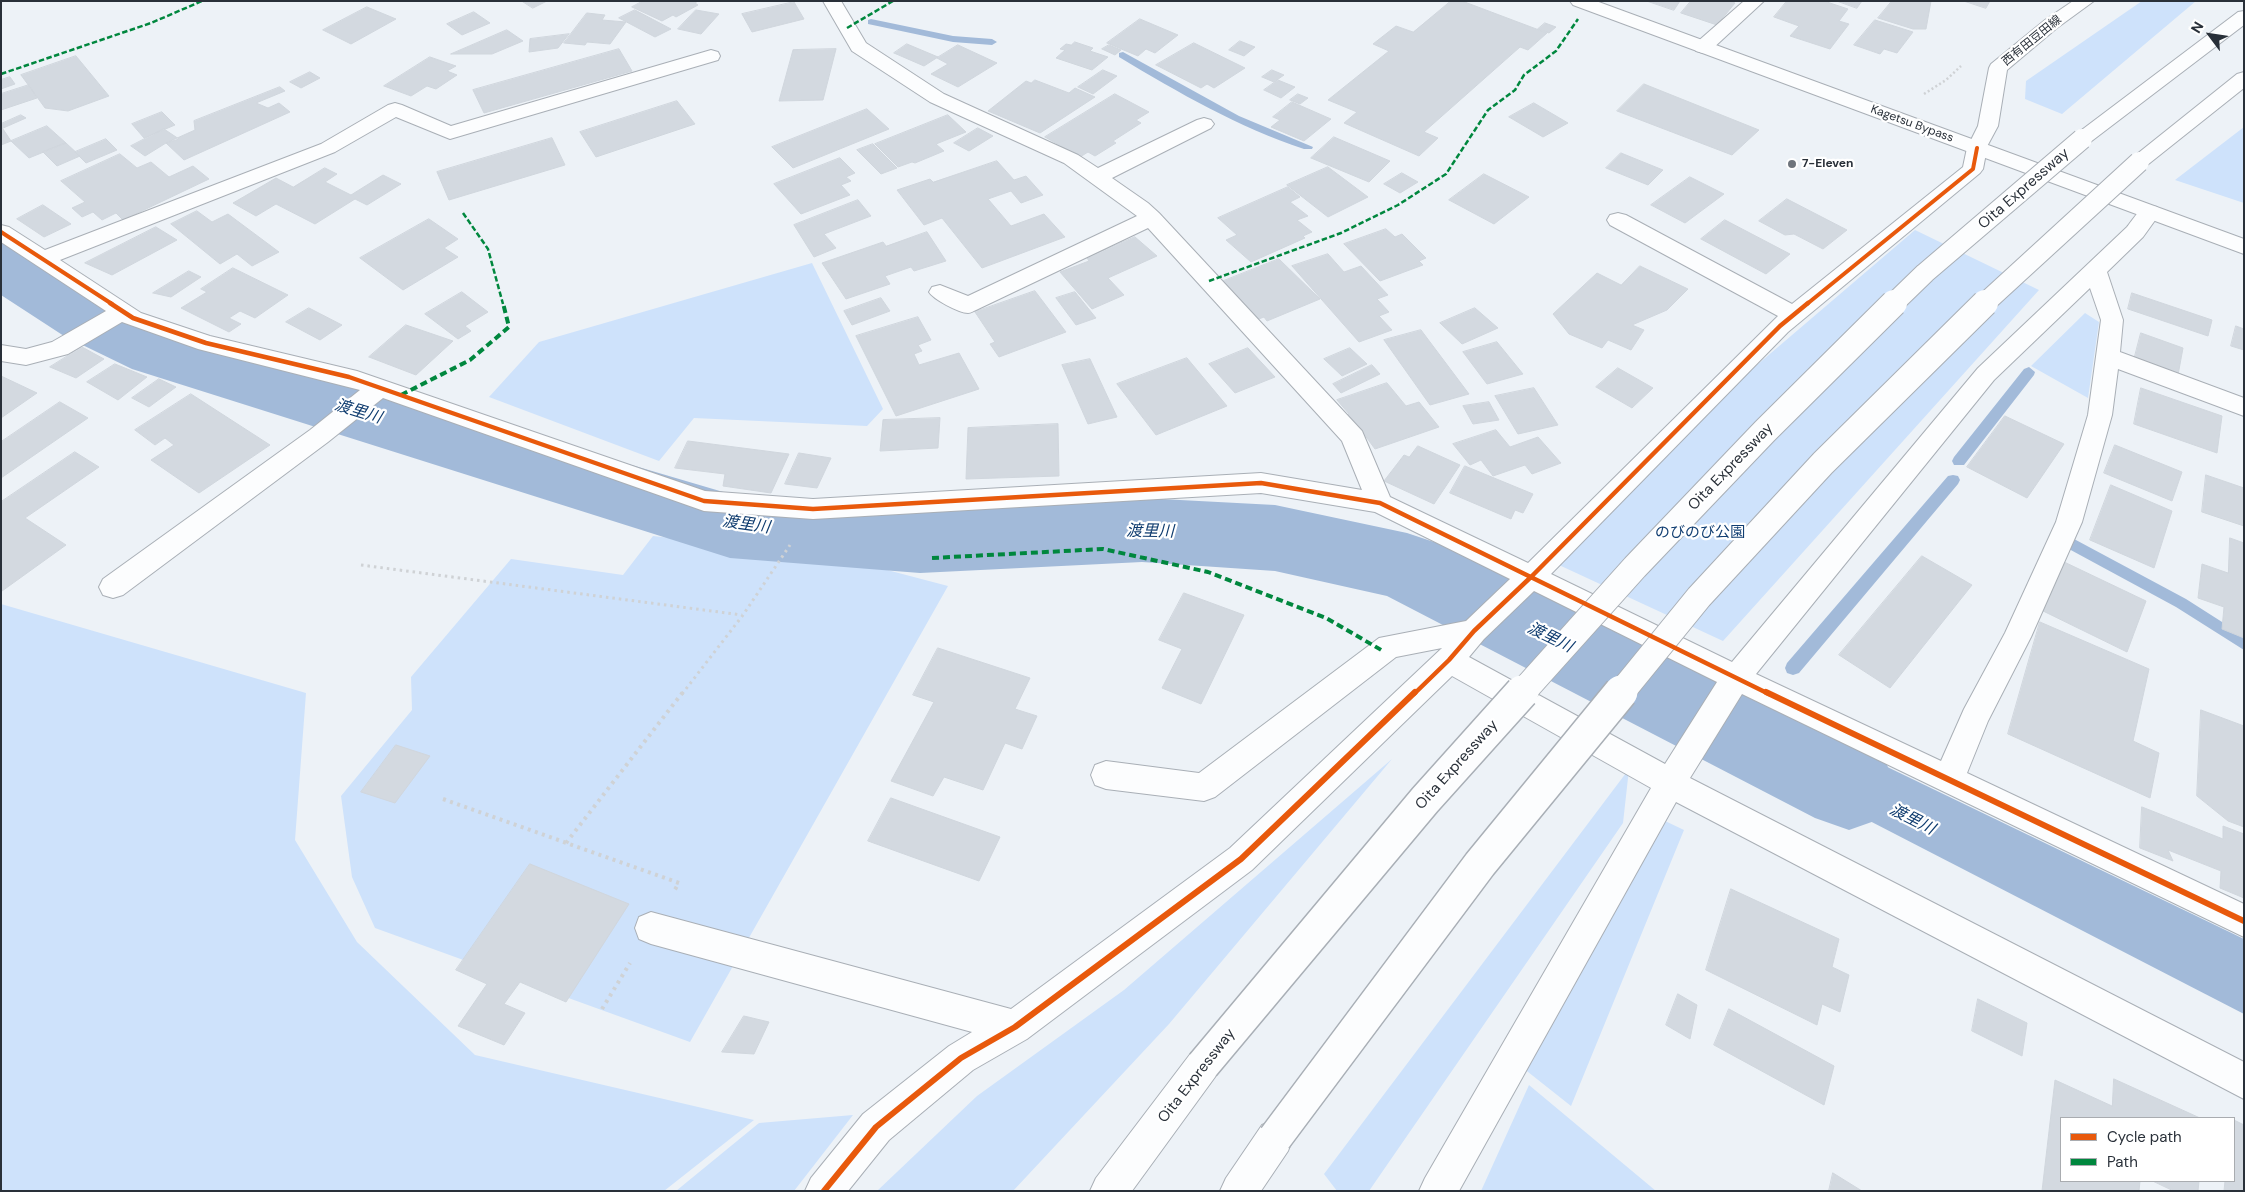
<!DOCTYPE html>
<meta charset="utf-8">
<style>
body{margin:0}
#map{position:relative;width:2245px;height:1192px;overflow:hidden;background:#edf2f7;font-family:"DM Sans",sans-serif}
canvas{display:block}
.frame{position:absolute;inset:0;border:2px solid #293039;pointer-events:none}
.legend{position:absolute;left:2060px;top:1117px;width:175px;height:65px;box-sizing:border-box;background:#fff;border:1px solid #a9acb0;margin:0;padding:6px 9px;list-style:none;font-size:15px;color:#293039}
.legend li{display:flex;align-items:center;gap:10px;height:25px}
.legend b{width:25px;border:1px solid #a9acb0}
.north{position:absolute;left:2185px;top:10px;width:50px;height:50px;-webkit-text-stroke:4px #fff;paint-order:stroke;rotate:301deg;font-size:14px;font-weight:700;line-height:20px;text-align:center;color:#293039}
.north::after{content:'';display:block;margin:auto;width:18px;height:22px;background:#293039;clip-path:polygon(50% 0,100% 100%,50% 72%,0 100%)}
</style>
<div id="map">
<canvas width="2245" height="1192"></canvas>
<div class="frame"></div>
<ul class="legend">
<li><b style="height:6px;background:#e8590c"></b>Cycle path</li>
<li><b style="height:6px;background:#00873e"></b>Path</li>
</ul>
<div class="north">N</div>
</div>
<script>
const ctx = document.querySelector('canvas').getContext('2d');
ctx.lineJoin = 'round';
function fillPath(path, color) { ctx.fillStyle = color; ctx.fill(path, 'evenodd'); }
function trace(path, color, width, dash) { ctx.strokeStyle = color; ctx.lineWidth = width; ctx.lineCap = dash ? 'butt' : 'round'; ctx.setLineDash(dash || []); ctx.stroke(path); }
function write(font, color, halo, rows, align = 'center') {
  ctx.font = font + ' "DM Sans","Noto Sans JP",sans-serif'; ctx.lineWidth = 4.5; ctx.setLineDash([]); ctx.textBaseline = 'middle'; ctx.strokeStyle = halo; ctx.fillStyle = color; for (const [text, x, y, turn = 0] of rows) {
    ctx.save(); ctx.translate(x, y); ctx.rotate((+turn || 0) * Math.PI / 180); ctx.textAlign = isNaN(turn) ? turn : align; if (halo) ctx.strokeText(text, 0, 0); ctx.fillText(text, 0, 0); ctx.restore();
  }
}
fillPath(new Path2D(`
 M2142,1H2196L2062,114L2025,99L2026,81Z
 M2244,127V203L2175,180Z
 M1915,230L2039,290L1723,641L1546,559L1682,429Z
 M812,263L883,409L867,426L694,418L659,461L489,397L539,342Z
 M2085,313L2099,322L2088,398L2031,366Z
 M653,536L834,556L948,586L690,1042L375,928L352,877L341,796L412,710L411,677L511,559L623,575Z
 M1,604L306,693L295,840L357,942L475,1055L754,1120L664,1191H1Z
 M1392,759L1169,1024L1013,1191H877L977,1096L1124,990Z
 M1629,769L1623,823L1369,1191H1337L1324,1174Z
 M1663,820L1684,830L1571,1106L1523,1068Z
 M1529,1085L1656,1191H1481Z
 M853,1115L794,1191H676L759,1123Z`), '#cee2fb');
fillPath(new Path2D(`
 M1765,708L2244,939V1014L1736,752L1752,711Z`), '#a2bad9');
fillPath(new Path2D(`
 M871,19L953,36L992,39L997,42L992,45L953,42L868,24V20Z
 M1123,52L1239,116L1313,147L1312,149H1304C1238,127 1179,93 1119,57V53Z
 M2029,367L2035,372L2034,375L1964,465H1954L1952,461L1954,457L2024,369Z
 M1953,475L1958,476L1960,480L1958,484L1799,673L1793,675L1787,673L1785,668L1787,663L1948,476Z
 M2061,532L2186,599L2244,636V650L2176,607L2056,542L2054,538L2056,534Z`), '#a2bad9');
fillPath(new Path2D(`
 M1,241L25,247L114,302L184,333L730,494L920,507L1142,498L1275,505L1407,533L1437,543L1883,756L1897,787L1883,818L1849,830L1815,818L1387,596L1275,571L1142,562L920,573L730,558L132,369L64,336L1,295Z`), '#a2bad9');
const building = new Path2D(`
 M522,1H547L533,8Z
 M643,1H698L695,3L698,5L676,17L673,15L662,21L632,7Z
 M1451,1H1462L1547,33L1528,50L1520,47L1424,132L1438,138L1419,156L1344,123L1357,112L1328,100L1389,51L1373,44L1396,26L1413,32Z
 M1647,1H1680L1674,10Z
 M1691,1H1730L1735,3L1717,25L1681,13Z
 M1787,1H1824L1848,9L1839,21L1849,24L1830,49L1790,36L1799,26L1774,17Z
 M1837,1H1862L1857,8Z
 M1892,1H1931L1926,29H1913L1878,18Z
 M1964,1H1990L1986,8Z
 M794,2L804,19L752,32L742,14Z
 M367,7L396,19L351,44L323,30Z
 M635,10L671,29L655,37L619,18Z
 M696,10L719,14L701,34L678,29Z
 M474,12L490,23L462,35L447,24Z
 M587,13L605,15L602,20L626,22L610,44L587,42L585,45L564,43Z
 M1140,19L1178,35L1155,53L1146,49L1138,56L1107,43Z
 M1875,20L1913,32L1897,53L1884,49L1880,54L1854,45Z
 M1545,23L1556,27L1549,33L1538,29Z
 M507,30L523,41L492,54H451Z
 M569,34L558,48L529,52L530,39Z
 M1240,41L1255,47L1244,56L1229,50Z
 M1075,42L1093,48L1090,51L1108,57L1092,70L1056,58L1065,50L1060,49L1066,44L1071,45Z
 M1194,43L1245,68L1214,88L1207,84L1201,88L1156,65Z
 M907,44L938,57L924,66L894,53Z
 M958,45L997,63L958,87L931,74L948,64L937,58Z
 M1109,45L1121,50L1115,55L1102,49Z
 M619,49L632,71L484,113L473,90Z
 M836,49L823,100L779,101L793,50Z
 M76,56L109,96L68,111L45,108L21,75Z
 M430,57L456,66L447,71L457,75L436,89L427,86L411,96L384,86Z
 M1103,70L1117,76L1093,94L1078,87Z
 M1272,70L1284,75L1274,82L1262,77Z
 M310,72L320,78L301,88L290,82Z
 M10,77L15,84L1,89V80Z
 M1035,80L1069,93L1075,88L1095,97L1040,133L988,111L1026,81L1031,83Z
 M1278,80L1295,87L1281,98L1264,90Z
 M1644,84L1759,130L1732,155L1617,111Z
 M29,85L37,98L1,110V94Z
 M280,87L285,91L256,103L268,108L279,103L290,112L184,160L166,143L195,130L194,121Z
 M1115,94L1149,112L1136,120L1141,123L1113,141L1116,143L1095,156L1088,152L1080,157L1045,137Z
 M1298,94L1308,98L1300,104L1290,100Z
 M677,101L695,124L596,157L580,132Z
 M1292,102L1331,119L1304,141L1271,127L1280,120L1273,117Z
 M1534,103L1568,123L1543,137L1509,117Z
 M867,109L889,129L793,168L772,147Z
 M162,112L175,125L144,138L132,124Z
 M21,115L26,118L1,129V124Z
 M948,115L966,132L936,144L944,151L915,163L912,162L898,167L875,144Z
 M47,126L66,143L29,158L11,141Z
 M978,128L993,136L969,151L954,143Z
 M3,129L11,141L1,145V130Z
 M164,129L179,139L166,143L145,156L131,146Z
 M1334,137L1390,161L1369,182L1311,158Z
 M552,138L565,165L449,200L437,172Z
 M106,139L117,150L86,163L75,152Z
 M66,143L80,156L57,166L43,152Z
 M873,144L897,168L881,174L857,150Z
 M1621,153L1663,170L1648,185L1606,168Z
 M120,154L137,168L151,162L169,177L193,166L209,179L123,220L116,213L102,220L93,212L82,217L72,208L85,202L61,181Z
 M840,158L855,173L846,177L851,181L841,185L850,195L801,214L774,184Z
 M997,161L1014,180L1026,176L1043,195L1021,203L1011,191L988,199L1011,226L1044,214L1065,237L982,268L942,218L924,225L897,190L930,179L933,182Z
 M1328,167L1368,197L1328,217L1287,185Z
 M325,168L337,174L325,182L351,195L383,175L401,184L367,205L355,199L315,224L276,204L256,216L233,203L276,178L293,187Z
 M1402,173L1418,182L1400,193L1384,184Z
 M1484,174L1529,197L1494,224L1449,200Z
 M1690,177L1724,194L1685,223L1651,205Z
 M1288,187L1300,197L1290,202L1308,216L1297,220L1312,232L1303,236L1305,238L1251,262L1226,240L1237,235L1218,218Z
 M1787,199L1847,230L1823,249L1794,234L1785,235L1759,221Z
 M858,200L871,216L824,234L836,248L814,257L794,225Z
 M43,205L71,224L44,237L17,219Z
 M197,211L212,222L228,214L279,252L252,266L237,254L220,264L171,224Z
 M429,219L458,239L444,248L458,257L403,290L360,258Z
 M1725,220L1790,254L1766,274L1701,239Z
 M156,227L177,240L112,275L85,263Z
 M1386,229L1395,237L1402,234L1426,258L1419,261L1423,265L1380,281L1344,244Z
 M927,232L946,261L914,271L911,267L885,276L890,284L846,299L822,263L883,242L886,246Z
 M1135,237L1157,256L1108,278L1124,295L1092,309L1060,272L1089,261L1087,258Z
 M1328,254L1344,272L1361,266L1388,295L1377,299L1389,312L1379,316L1392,330L1359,342L1292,266Z
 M1279,259L1320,299L1267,321L1264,317L1251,322L1216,284Z
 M1640,266L1688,289L1667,310L1632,325L1644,330L1631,350L1608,340L1602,348L1569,334L1553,314L1597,273L1621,285Z
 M233,268L288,295L255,318L240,311L229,318L241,324L229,332L181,308L207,292L201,289Z
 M189,271L201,277L171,297L153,293Z
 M1035,291L1066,332L999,357L990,344L995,342L975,312Z
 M462,292L488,312L465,326L471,331L458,339L425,314Z
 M1075,292L1096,318L1076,325L1056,298Z
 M2132,293L2212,320L2208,336L2128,309Z
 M881,298L890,311L852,325L844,311Z
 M309,308L342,325L320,340L286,322Z
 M1475,308L1498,328L1462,344L1440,323Z
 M918,317L931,340L918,345L922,351L914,354L919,365L959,353L979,389L896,416L856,336Z
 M406,325L453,341L416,375L369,357Z
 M2236,326L2244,329V350L2231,346Z
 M1421,330L1469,394L1430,405L1384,340Z
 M2141,333L2183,348L2178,375L2134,360Z
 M1497,342L1523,374L1487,384L1463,352Z
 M82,347L104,359L76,378L50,367Z
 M1248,348L1275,377L1235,393L1209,364Z
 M1350,348L1367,364L1342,376L1324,359Z
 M1187,358L1227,406L1156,435L1117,384Z
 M1090,359L1117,417L1088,424L1062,365Z
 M115,364L147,377L118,400L87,382Z
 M1372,365L1380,374L1341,393L1333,384Z
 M1618,368L1653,388L1632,408L1596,387Z
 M1,376L37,393L1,418Z
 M159,379L176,387L149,407L132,398Z
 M1387,383L1406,406L1419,402L1439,427L1375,449L1364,434L1353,438L1339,418L1349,414L1337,400Z
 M1534,388L1558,425L1518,434L1495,396Z
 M2141,388L2222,416L2217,453L2134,424Z
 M191,394L270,445L199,493L151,460L174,445L165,438L155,445L135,430Z
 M60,402L88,418L1,478V442Z
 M1489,402L1499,420L1473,424L1463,406Z
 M2005,416L2064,444L2027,498L1967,467Z
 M940,418L938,448L880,451L883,420Z
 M1058,424L1059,476L966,479L968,428Z
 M1496,430L1510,447L1538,437L1561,463L1532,474L1525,465L1493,476L1481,460L1470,465L1453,444Z
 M688,441L789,454L771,493L723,486L725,474L675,468Z
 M2115,445L2182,472L2172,501L2104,473Z
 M1418,446L1460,465L1434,504L1384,481L1404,455L1409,457Z
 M75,452L99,467L25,518L66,545L2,591L1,502Z
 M799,453L831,458L817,488L785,484Z
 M1465,466L1533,494L1523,513L1515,510L1511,519L1450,493Z
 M2206,475L2244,488V526L2202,512Z
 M2111,485L2172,511L2154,568L2090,540Z
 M2230,538L2244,543V638L2222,629L2224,607L2198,598L2202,564L2228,573Z
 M1922,556L1972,585L1890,688L1839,655Z
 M2060,560L2146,601L2127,652L2039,609Z
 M1184,593L1244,615L1201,704L1162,688L1182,649L1159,640Z
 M2040,622L2149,669L2133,741L2159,753L2150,798L2008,734Z
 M938,648L1030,678L1015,709L1037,716L1022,749L1005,743L983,790L944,777L933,796L891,781L934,702L913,695Z
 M2201,710L2244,726V827L2228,821L2197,796Z
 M396,745L430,756L395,803L361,792Z
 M891,798L1000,837L979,881L868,841Z
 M2142,807L2223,839V826L2244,834V898L2220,888L2221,871L2168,850L2173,861L2140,848Z
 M530,864L629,904L566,1002L520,982L504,1004L525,1013L504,1045L458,1026L487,984L456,970Z
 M1731,889L1839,939L1832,967L1849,975L1840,1012L1822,1004L1817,1025L1706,970Z
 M1678,994L1697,1005L1690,1039L1666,1025Z
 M1978,999L2027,1023L2022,1056L1972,1031Z
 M1729,1009L1834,1066L1824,1105L1714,1045Z
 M744,1016L769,1022L754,1054L722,1052Z
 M2114,1079L2200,1118H2061V1181H2140L2139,1191H2042L2055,1080L2112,1106Z
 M2234,1120L2244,1125V1191H2224L2225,1181H2234Z
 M1833,1173L1862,1191H1829Z
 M2153,1181H2199L2198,1191H2174Z`);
fillPath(building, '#d3d9e0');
trace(building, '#d0d6dd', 1);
const minor = new Path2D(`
 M823,1H841L866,43L944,94L1078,155L1098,168L1197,120L1204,118L1211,120L1214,124L1211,128L1112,178L1148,203L1159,213L1362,431L1390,497L1528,563L1778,316L1610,225L1607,220L1610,215L1618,213L1626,215L1792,304L1963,167L1967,148L1970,144L1977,142L1984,144L1987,148L1983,169L1980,173L1788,332L1551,574L1732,662L1978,368L2127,227C2136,216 2141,203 2157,207L2161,212L2143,237L2107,272L2123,320L2120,352L2244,398V416L2118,369L2112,415L2082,522L2031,637L1988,721L1967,773L2244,904V937L1742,694L1690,778L2244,1062V1099L1676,802L1459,1191H1419L1425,1178L1651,788L1452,676L1252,870L1027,1039L973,1070L889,1140L848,1191H805L811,1178L863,1114L949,1046L972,1032L651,944L639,939L635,928L639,917L651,912L1011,1009L1230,848L1442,648L1396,657L1215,797L1204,801L1106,789L1095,785L1091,775L1095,765L1106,761L1199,773L1379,638L1466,621L1510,579L1375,512L1261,493L813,519L704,511L383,398L328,442L123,595L113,598L103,595L99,587L103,579L310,430L360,390L198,349L122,322L68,354L26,365L1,361V345L26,349L52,342L106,311L1,242V225L9,227L45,250L321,144L388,105L395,103L402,105L451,126L711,50L718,52L720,56L718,60L450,139L396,117L335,152L60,260L141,313L210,336L357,371L705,491L813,499L1261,473L1362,490L1342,441L1148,228L976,310C973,311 971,313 968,313C959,313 933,299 929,292L932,287L940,285L968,296L1137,216L1064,163L930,102L852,51ZM2090,288L2101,320L2088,415L2056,522L2005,633L1964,709L1941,761L1756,674L1994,380ZM1534,591L1717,682L1665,764L1469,657L1484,639Z
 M1744,1H1764L1710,51L1703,53L1696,51L1694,47L1696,43Z`);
const major = new Path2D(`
 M2073,1H2094L2057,28L2007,70L1998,126L1984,152L1977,154L1970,152L1967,148L1978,126L1989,68L1991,64L2045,20Z`);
const highway = new Path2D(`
 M1570,1H1596L2244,239V254L1573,5Z
 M2244,11V25L2089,143L2082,145L2075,143L2072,139L2075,135L2238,12Z
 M2244,72V88L2146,166L2139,168L2132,166L2129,162L2132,158L2237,74Z
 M1203,1047L1215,1053L1221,1065L1215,1077L1132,1191H1090L1096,1178L1191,1053Z
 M1275,1120L1288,1125L1293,1138L1288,1151L1261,1191H1220L1226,1178L1262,1125Z`);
trace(minor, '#a9afb6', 2);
trace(major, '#a9afb6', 2);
trace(highway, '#a9afb6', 2);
trace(new Path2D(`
 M1924,94L1946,80L1961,66`), '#cfd2d5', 2.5, [2, 2.5]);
trace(new Path2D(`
 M361,565L742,615
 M682,694L743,615L790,545`), '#cfd2d5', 3, [2.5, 4]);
trace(new Path2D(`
 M443,799L679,883L674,891
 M566,843L683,692
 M602,1009L630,963`), '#cfd2d5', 4, [3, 4.5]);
fillPath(minor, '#fcfdfe');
fillPath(major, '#fcfdfe');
fillPath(highway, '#fcfdfe');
const highwayBridgeFar2 = new Path2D(`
 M1893,304L1925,273L2082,139
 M1984,304L2139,162`);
const highwayBridgeFar1 = new Path2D(`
 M1521,694L1635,567L1765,431L1894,303
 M1620,694L1699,597L1823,463L1985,303`);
const highwayBridge = new Path2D(`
 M1203,1065L1425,800L1522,692
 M1275,1138L1480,864L1621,692`);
trace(highwayBridgeFar2, '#a9afb6', 22, []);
trace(highwayBridgeFar1, '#a9afb6', 28, []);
trace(highwayBridge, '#a9afb6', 36, []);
trace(highwayBridgeFar2, '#fcfdfe', 20);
trace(highwayBridgeFar1, '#fcfdfe', 26);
trace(highwayBridge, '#fcfdfe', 33);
trace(new Path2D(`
 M847,28L893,1
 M1,74L151,23L202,1
 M463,213L488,249L503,304
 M1209,281L1341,233L1398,205L1446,174L1488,110L1515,90L1524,75L1556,51L1578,19`), '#00873e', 2.5, [5.5, 2.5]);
trace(new Path2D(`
 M401,395L470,360L509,327L503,303
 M932,558L1103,549L1208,572L1326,618L1383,651`), '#00873e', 4, [7, 4]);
trace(new Path2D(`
 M1,232L112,304
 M1807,304L1973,169L1977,148`), '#e8590c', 4);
trace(new Path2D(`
 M110,303L133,318L206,343L349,377L704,501L813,509L1261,483L1380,503L1769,694
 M1414,694L1449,660L1474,631L1532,576L1780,326L1808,303`), '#e8590c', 4.5);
trace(new Path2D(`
 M1766,692L2244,921
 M824,1191L876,1127L961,1058L1015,1027L1241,859L1415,692`), '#e8590c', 6);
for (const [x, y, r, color] of [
 [1792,164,5,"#6e747c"]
]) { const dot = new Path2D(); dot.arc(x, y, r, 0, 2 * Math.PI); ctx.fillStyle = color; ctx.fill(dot); trace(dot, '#fff', 2); }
write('12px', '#293039', '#fff', [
 ["西有田豆田線",2032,41,-39],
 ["Kagetsu Bypass",1912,124,20]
]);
write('bold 12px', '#293039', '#fff', [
 ["7-Eleven",1802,164]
], 'left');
write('15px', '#293039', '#fff', [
 ["Oita Expressway",2024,189,-41],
 ["Oita Expressway",1731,467,-46],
 ["Oita Expressway",1457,765,-48],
 ["Oita Expressway",1197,1076,-52]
]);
write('15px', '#113e72', '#fff', [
 ["のびのび公園",1700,533]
]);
write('italic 16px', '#0f3c6f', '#fff', [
 ["渡里川",358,412,17],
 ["渡里川",746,525,8],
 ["渡里川",1150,532,1],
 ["渡里川",1550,638,26],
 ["渡里川",1912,820,27]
]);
</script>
